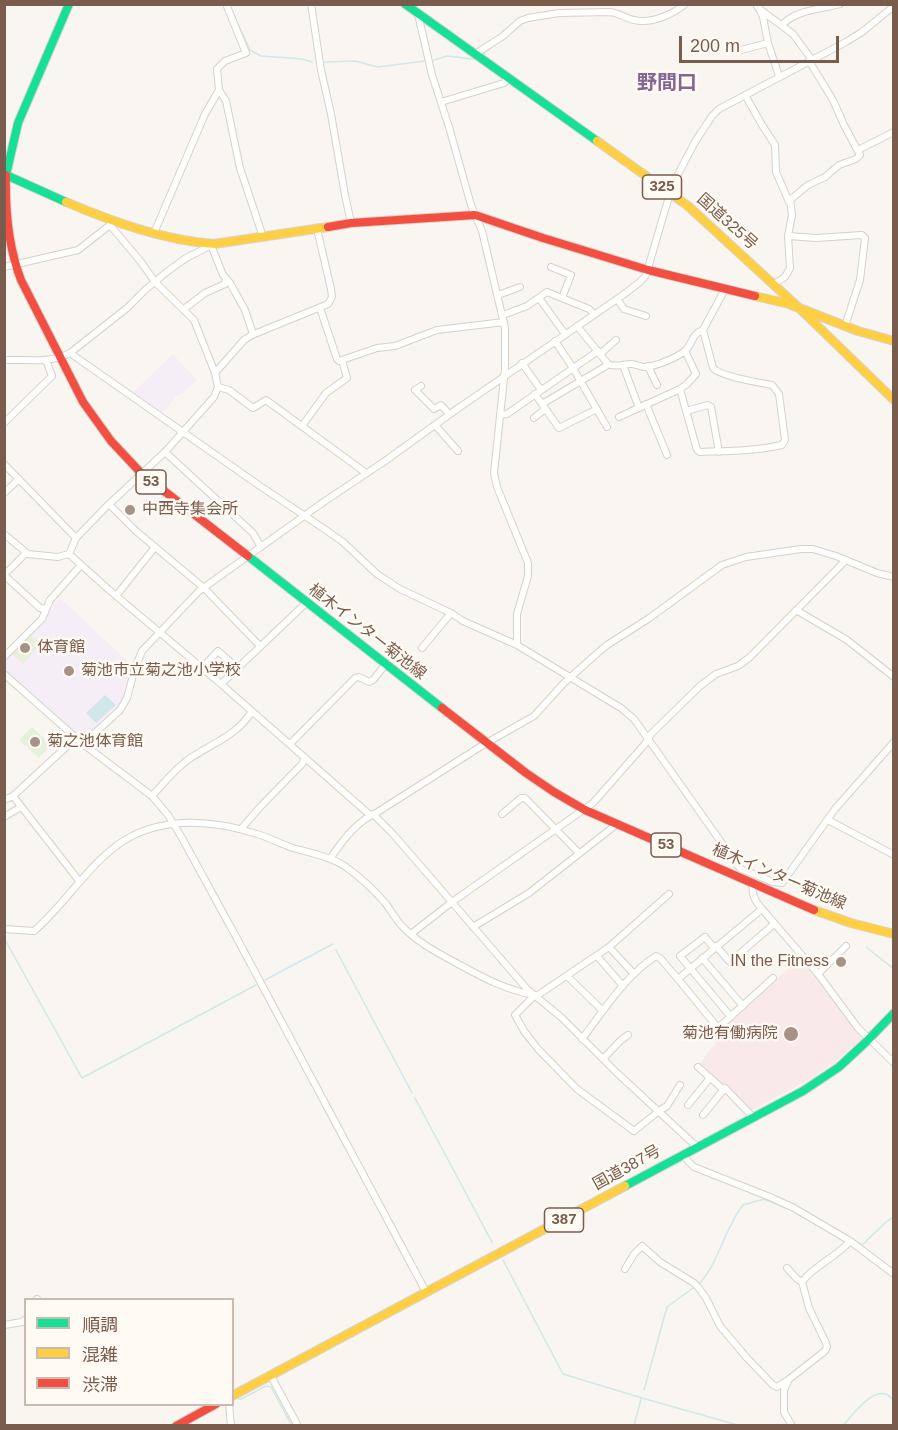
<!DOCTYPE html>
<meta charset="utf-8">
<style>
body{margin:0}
#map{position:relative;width:898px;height:1430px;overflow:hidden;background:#f9f5f0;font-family:Helvetica,"Noto Sans JP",sans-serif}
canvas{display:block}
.frame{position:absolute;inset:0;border:6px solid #7a5c4d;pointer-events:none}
.legend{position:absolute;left:24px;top:1298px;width:210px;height:108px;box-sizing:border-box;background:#fffaf3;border:2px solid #cabbb1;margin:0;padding:8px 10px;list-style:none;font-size:18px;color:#7a5c4d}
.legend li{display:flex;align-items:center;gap:12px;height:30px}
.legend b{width:30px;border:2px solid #cabbb1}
.scale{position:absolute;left:679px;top:36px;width:160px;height:27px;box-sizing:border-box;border:3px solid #7a5c4d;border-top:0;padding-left:8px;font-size:18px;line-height:21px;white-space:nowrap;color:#7a5c4d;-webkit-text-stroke:4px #fffaf3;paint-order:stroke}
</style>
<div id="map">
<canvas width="898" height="1430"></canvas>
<div class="frame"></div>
<ul class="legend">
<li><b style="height:8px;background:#16e098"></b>順調</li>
<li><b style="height:8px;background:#ffcf43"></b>混雑</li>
<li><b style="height:8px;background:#f24e42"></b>渋滞</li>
</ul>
<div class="scale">200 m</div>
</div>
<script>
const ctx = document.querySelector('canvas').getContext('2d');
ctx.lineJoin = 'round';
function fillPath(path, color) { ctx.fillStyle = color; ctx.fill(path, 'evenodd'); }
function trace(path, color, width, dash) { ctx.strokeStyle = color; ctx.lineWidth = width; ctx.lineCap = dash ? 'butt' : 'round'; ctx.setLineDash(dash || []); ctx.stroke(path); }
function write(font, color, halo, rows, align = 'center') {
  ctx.font = font + ' Helvetica,"Noto Sans JP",sans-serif'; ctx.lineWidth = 5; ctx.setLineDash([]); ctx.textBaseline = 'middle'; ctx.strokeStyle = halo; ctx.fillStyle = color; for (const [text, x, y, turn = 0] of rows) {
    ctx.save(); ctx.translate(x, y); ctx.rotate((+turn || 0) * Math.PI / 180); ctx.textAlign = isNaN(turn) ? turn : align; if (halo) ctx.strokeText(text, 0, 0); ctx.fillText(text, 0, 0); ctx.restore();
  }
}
fillPath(new Path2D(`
 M173,354L197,380L179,396H176L161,416L130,395Z
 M60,598L135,668L127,698L83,744L5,674L4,656Z`), '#f6eef6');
fillPath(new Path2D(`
 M800,957L820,981L862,1038L842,1056L814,1077L750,1111L698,1066L720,1037L724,1028L751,1004Z`), '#fae9e9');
fillPath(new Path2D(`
 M27,632L40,644L23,664L9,651Z
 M32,727L51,745L39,758L19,740Z`), '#e7f0db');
fillPath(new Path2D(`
 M105,695L116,705L96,723L86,713Z`), '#d0e8ea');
trace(new Path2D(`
 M231,9L250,50L261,56L302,59L312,62
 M483,54L503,39
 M434,60L447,56L473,59
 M325,62L355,61L378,67L425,61
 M4,938L82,1078L256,985
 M866,947L894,969
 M336,950L412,1093
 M265,980L333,944
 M415,1098L492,1242
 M802,1209L837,1230
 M852,1239L862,1245L885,1223L894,1216
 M503,1260L563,1374L642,1398L741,1426
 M699,1284C720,1261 724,1229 743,1205L764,1199L786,1208
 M644,1390L667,1307L693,1288
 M239,1399H241L266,1386L271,1387L292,1426
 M634,1426L641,1399
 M843,1426C851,1416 871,1389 886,1394C889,1395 892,1399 894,1401`), '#d0e8ea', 1.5);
const street = new Path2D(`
 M226,4L246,53L225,61L217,69L219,90L226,101L240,168L263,237
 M311,4L321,70L331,114L345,195L351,223
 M756,4L758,8L793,34L812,60
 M759,8L763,17L768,43L779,76
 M418,14L432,75L449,127L471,205L482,231L505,328V369L494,473L497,487L528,563V576L517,614V645
 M782,25C795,10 822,9 840,4
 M741,50L768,43
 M475,54L503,36L520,21L528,18L559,13L610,12C619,13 625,18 634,20C651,24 672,15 685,4
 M745,95L762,125L775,145L776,172L789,202
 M441,102L504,83L508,77
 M858,150L894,132
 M154,233L205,114L219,90
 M788,236L816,238L862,235L865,238L860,280L845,326
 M211,245L223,275L230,283L245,310L253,334
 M4,267L78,250L110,225
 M551,267L571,275L562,298
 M774,284L785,277L790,268L788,236L792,215L790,200L808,185L825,177L839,165L856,159L860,155L844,125L833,100L809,61
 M498,295L520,287
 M539,298L565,334
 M617,299L624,309L646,316
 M320,308L337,359L339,361L377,348L395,346L437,330L504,322
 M184,309L205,293L225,284L226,279
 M503,315L527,306L547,292L589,309L594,314
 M577,326L608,364C615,368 623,364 631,364C636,364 640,367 645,367C657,366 676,358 685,351C693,344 691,334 703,330
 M555,341L573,368L607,427
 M70,353L260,486L323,528L343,542L377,574L400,589L451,613L463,621L517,645L621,708L634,719L738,866L741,869L773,882L782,883L835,809L894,742
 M600,354L616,340
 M4,360C27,359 49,364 70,353L127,308L145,290L168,271L186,258L214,244
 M522,363L541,390
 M623,365L639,408
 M648,366L657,385
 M215,373L244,340L252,335L328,304L332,297L331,289L317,229
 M421,386L415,390L434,409L441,405L449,414
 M218,387L229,390L253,408L266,400L366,473
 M680,389L697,450L700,452C728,451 755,451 782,445L785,440L779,394L772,385C757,382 722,377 713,368L703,330L725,289
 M535,394L559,428L597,409
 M542,404L606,366L608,364
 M646,404L667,455
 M686,411L708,405L711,407L719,452
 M500,415L507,414L598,351
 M619,417L680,389L687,384L696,374L685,351
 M534,418L545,409
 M4,423L52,376L46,360
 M435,425L458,451
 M302,426L326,393L347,378L342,360
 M165,452L253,533L261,547
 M4,464L76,538
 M4,493L19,479
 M109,504L136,531L204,588L260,646
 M4,534L28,554L58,557L69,554
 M69,554L76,538L106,507L165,452L214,397L218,387L215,373L194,320L155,282L141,262L110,225L111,221
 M69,554L108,589L221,684L370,815
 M4,575L40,608L46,609
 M4,575L26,553
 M116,596L155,547
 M796,610L847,640L894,677
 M422,648L451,613
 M4,657L42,619L50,600L81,565
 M202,668L218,651L237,668
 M4,674L83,744L152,796L168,815L182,838L240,944L426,1292
 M221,684L306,603
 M83,744L120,710L127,698L135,668L142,651L199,591L325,501L385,461L457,409L623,295L640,282L646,275L670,193L677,176L695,142L712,116L719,109L846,42L862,32L894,6
 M290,744L355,678L359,677L369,682L373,680L385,665
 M13,796L80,882
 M152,796C163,784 175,769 189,759C211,744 238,735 252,711
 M4,800L13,796L76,738
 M373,814L393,834L527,989L562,1018L616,1072L697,1147
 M502,814L521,798H525L579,853
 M4,817L21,807
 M828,820L894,855
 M241,829L261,806L302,764L305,758
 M330,859C341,842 357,821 376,813L483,745L534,716L564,683L593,657L607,645L648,619L722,565L746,557L801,549H813L836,556L877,573L894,577
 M753,884C751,894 755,901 762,909L818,974L858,1028L894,1063
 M669,894L609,947L538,995H535L515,1015L524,1031L538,1049L577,1089L634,1131L659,1111L667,1106L680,1085
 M473,927L529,893L617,824
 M4,929L34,931C67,903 94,855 132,836C172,816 216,821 257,834C268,837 279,843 290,847C309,853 330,856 346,867C360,877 375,891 386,904C392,912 396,920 402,926C415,940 431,949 447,958C475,973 503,990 535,995
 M411,934L452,902L593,803L645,744L651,734L700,686L716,674L738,666L750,657L846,560
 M716,946L730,962L774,924
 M609,947L634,974
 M714,948L705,937L680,956L731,1017
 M597,956L623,986
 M702,958L743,1006
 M818,974L846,946
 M567,976L603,1011
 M678,979L718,1028L773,978
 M582,1039C604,1010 625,976 656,956L660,958L678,979L762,909
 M603,1059L621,1040L628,1035
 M698,1067L724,1090
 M688,1105L710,1078
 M703,1115L725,1088L750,1114L752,1118
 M682,1155L694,1167L770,1197L794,1208L850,1241L894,1274
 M787,1268L797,1279L802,1282
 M625,1269L634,1254L642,1246L660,1262L694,1283L698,1287L706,1298L720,1326L747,1358L773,1385L777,1387L788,1380L825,1351L827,1347L826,1343L809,1308L802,1282C814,1265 836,1258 850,1241
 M37,1300V1299
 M4,1325L22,1322L26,1319
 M271,1376L298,1426
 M788,1381L784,1390V1412L792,1426
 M229,1404L231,1426`);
const fast = new Path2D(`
 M405,4L597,141
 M66,202L6,175L18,123L69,4
 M248,556L442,708
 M625,1186L803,1091L839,1067L866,1042L894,1013`);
const slow = new Path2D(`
 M597,141L688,206L798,307L894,400
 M66,202C113,222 163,240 214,244L328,227
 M755,296L789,304L858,331L894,341
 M814,910L851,923L894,934
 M232,1396L625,1186`);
const jam = new Path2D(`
 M4,174L6,175C5,212 8,246 21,280L83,402L111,441L141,473L248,556
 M328,227L351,223L475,215L543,238L648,270L755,296
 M442,708L526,773L554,792L585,810L814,910
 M176,1426L216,1404`);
trace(street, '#d7d1cb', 8);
trace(fast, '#d9d2cb', 10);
trace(slow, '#d9d2cb', 10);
trace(jam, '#d9d2cb', 10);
trace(street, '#fefefd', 6);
trace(fast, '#16e098', 8);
trace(slow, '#ffcf43', 8);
trace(jam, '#f24e42', 8);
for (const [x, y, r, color] of [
 [130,510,6,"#a69286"],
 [25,648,6,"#a69286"],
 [69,671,6,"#a69286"],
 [35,742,6,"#a69286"],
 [841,962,6,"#a69286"],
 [791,1034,8,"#a69286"]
]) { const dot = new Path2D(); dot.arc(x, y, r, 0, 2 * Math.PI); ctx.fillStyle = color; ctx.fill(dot); trace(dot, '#fffaf3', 2); }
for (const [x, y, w] of [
 [662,187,39],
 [151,482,30],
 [666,845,30],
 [564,1220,39]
]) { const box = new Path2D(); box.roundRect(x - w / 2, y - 12, w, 24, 4.5); ctx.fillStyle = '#fffaf3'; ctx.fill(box); trace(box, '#7a5c4d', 1.5); }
write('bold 15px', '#7a5c4d', null, [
 ["325",662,187],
 ["53",151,482],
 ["53",666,845],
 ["387",564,1220]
]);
write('16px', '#7a5c4d', '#fffaf3', [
 ["国道325号",727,222,42],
 ["植木インター菊池線",367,632,38],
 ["植木インター菊池線",779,877,23],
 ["国道387号",627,1168,-29]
]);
write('16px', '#7a5c4d', '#fffaf3', [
 ["中西寺集会所",142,510],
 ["体育館",37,648],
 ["菊池市立菊之池小学校",81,671],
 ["菊之池体育館",47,742],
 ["IN the Fitness",829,962,"right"],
 ["菊池有働病院",778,1034,"right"]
], 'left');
write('bold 20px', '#846695', '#fffaf3', [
 ["野間口",667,83]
]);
</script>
